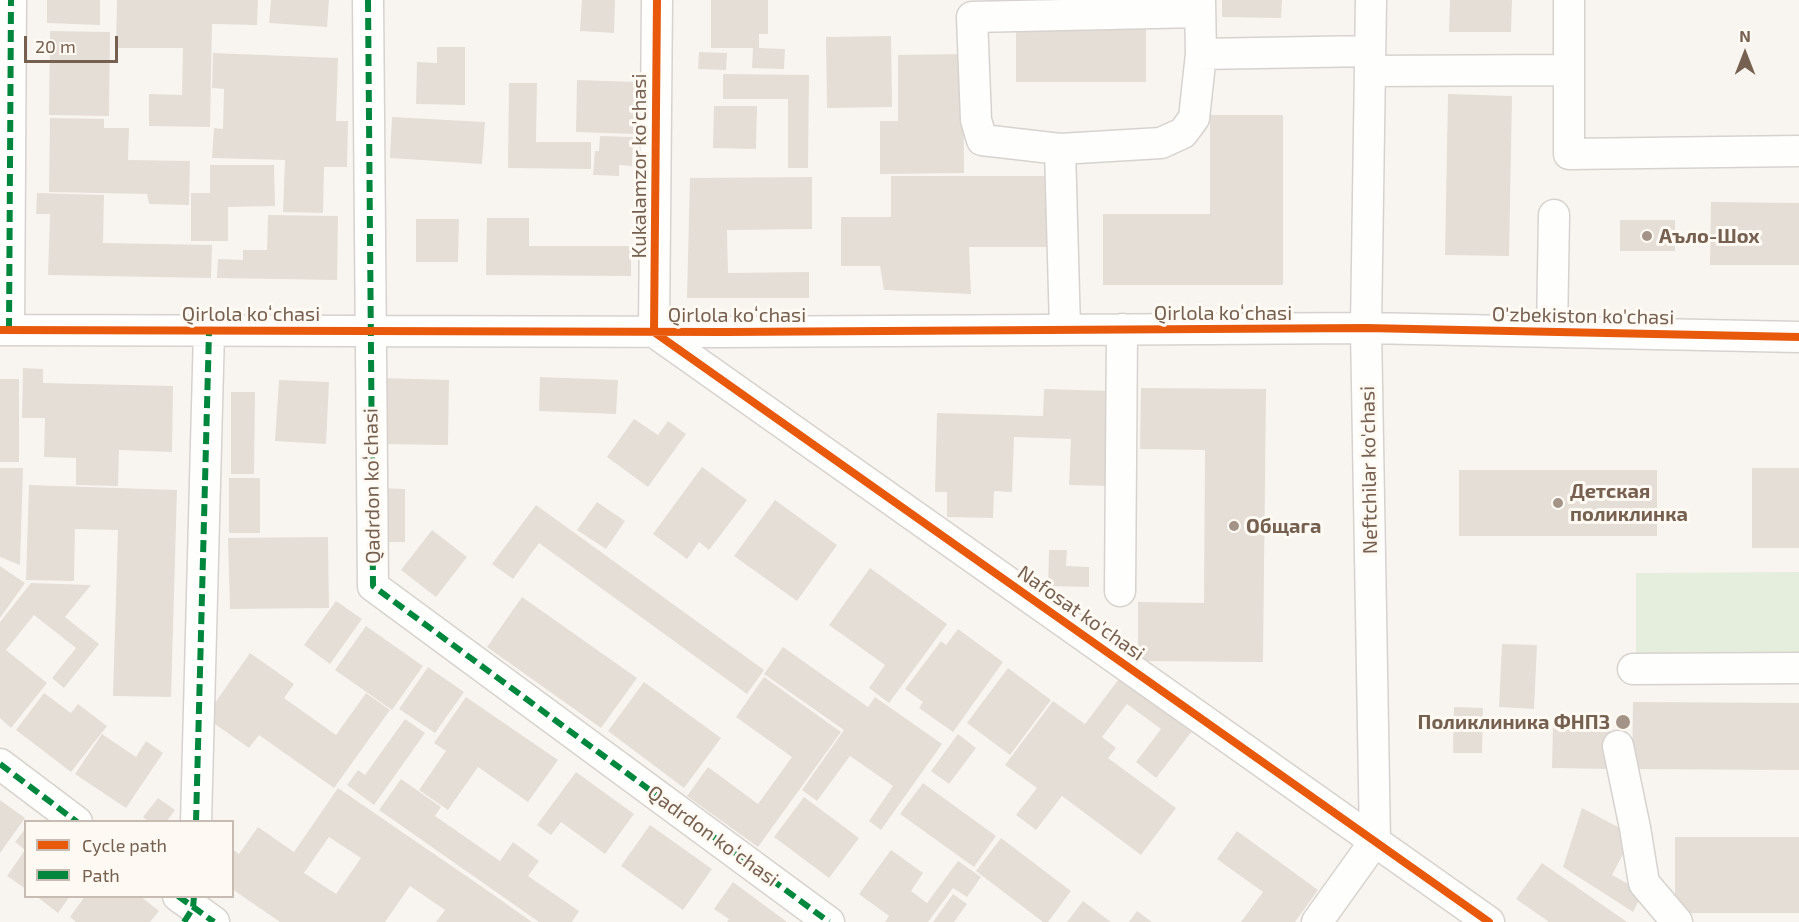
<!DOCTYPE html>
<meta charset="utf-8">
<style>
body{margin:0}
#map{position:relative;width:1799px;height:922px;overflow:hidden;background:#f8f5f0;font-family:"Exo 2",sans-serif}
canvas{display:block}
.legend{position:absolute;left:24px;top:820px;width:210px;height:78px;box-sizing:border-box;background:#fefaf3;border:2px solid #c8bcb2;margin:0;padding:8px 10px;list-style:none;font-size:18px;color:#766050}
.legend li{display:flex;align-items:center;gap:12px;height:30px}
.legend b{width:30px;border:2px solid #c8bcb2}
.north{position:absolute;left:1715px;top:24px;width:60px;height:60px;-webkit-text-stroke:4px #fefaf3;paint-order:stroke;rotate:0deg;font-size:16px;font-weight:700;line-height:24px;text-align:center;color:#766050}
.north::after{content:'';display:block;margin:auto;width:21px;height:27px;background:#766050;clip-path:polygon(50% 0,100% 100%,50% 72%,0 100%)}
.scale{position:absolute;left:24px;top:36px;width:94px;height:27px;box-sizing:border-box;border:3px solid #766050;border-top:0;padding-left:8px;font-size:18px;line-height:21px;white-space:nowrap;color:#766050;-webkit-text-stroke:4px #fefaf3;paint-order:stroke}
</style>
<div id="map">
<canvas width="1799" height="922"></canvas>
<ul class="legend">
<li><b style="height:8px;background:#e8590c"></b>Cycle path</li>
<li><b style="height:8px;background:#00873e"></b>Path</li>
</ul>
<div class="north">N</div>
<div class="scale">20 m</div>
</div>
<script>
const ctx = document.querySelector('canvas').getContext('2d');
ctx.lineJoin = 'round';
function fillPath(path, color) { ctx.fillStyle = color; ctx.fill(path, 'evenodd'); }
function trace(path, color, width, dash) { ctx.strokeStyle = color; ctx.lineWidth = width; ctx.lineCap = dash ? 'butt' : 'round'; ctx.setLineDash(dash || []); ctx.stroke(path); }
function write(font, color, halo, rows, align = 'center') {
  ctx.font = font + ' "Exo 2",sans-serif'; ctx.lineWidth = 6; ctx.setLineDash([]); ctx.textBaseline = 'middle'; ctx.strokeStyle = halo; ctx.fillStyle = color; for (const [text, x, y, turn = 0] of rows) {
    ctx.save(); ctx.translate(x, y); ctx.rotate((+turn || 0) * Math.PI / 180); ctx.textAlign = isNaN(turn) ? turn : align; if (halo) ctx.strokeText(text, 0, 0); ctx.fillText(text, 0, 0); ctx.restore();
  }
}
fillPath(new Path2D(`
 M1799,572V660H1636V573Z`), '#e5eedc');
fillPath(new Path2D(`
 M47,0H100V25L47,23Z
 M117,0H258L257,25L212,24L210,127L149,126V94L182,95L183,48H116Z
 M271,0H329L327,27L269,23Z
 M582,0H615L614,33L580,31Z
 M711,0H768V34H759V48L785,49L784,69L752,68L753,48H711Z
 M1222,0H1282L1281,18L1222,17Z
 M1450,0H1512L1511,32H1449Z
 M1016,25H1146V82H1016Z
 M50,31L110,32L109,116L49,115Z
 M891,36L892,107L827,108L826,37Z
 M437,47H465V105L416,104L417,62L437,63Z
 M699,52L727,53L726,70L698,69Z
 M213,53L338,58L336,121H348L347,167H324L323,213L283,212L285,160L212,158L214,128L223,129L224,89L212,88Z
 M963,54L964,173L880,174V121H898V55Z
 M723,74L809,75L808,168H788V99H723Z
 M577,80L636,82L635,134L576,132Z
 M509,83H537L536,142H591V169L508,168Z
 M1448,94L1512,96L1509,256L1445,255Z
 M714,106H757L756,149L713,148Z
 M1210,115H1283V285H1103V214H1210Z
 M392,117L485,122L482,164L390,158Z
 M50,118L104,119V128H129L128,160L190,161L189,205L149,204L147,194L49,192Z
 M600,136L633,137L632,166L619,165V176L593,175L595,151H599Z
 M210,165H274L275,206L228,207V241H191V193H210Z
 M891,176H1049V247H969L971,294L884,290L880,266H841V217H891Z
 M812,177V229L727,230L728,273L809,272V298H687L690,178Z
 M37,193L104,195L103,243L212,245L211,278L48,275L50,214H36Z
 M1711,202L1799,203V265H1710Z
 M268,215L338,216L337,280L217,278L218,259L243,260V250H267Z
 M487,218H529V246H631V276L486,275Z
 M416,219H459L458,262H416Z
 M1620,220H1675V251H1620Z
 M23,368L43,369V383L173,386L172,452L119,450L118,486L76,485V458L44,457L45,418H22Z
 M540,377L618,380L616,414L539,411Z
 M381,378L449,380L448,445L380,444Z
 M0,379H19V462H0Z
 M279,380L329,382L326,444L275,441Z
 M1141,388L1266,389L1263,662L1138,661V602L1204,603L1205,450L1140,449Z
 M1044,389L1111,391L1108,486L1069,485L1071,439L1014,437L1012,492L994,491L993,518L947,517V492H935L937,413L1043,416Z
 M231,392H255L254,474H231Z
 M634,419L658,435L668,421L686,434L648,487L607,457Z
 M702,467L747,500L709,550L699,542L687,559L653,534Z
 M0,468H23L20,565L0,557Z
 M1752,468H1799V548H1752Z
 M1459,470H1657V536H1459Z
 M229,478H260V533H229Z
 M29,485L177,490L171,697L113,696L118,530L75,529L74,581L26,580Z
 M380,488L405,489V542H379Z
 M775,500L837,545L797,601L734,556Z
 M597,502L625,521L606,549L577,530Z
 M536,505L764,670L747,694L539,543L513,579L492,564Z
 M432,530L467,557L436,597L401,570Z
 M328,537L329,608L230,609L228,538Z
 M1049,550H1067L1066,566L1089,567V587L1048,586Z
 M0,566L25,583L0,618Z
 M870,568L947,624L889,703L869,688L885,665L829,625Z
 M31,583L91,585L65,617L99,644L64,688L52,678L76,648L34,615L6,650L47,683L11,728L0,718V622Z
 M522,597L637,678L601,728L487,647Z
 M336,601L362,619L330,664L304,645Z
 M366,626L423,666L392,710L335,670Z
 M958,629L1003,662L953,732L919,708L923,702L905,689L941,641L946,645Z
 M1502,644L1537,645L1534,709L1499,707Z
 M783,647L868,707L875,697L942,744L881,830L869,821L893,786L850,756L817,801L802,790L844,730L764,674Z
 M250,653L294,684L284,698L336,735L366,693L390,710L334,788L259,735L249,748L205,717Z
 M428,667L464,692L435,733L399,709Z
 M1008,668L1051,700L1010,755L967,723Z
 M1124,672L1196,726L1156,778L1136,762L1161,729L1127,704L1102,737L1116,748L1108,758L1176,808L1141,855L1062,796L1036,830L1016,815L1037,788L1005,765L1053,701L1085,724Z
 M764,677L841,732L758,847L687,796L708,767L758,804L792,757L736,717Z
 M644,682L721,738L684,788L608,731Z
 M44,693L71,713L78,704L107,726L71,772L16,730Z
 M466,697L558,760L528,802L478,767L448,810L419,790L446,751L434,743Z
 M1633,702L1799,703V770L1632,769Z
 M1454,707L1483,708L1482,753H1453Z
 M405,719L425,733L374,805L347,785L358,770L365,775Z
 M1553,723L1610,724L1609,769L1552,768Z
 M102,734L136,757L146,741L163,753L126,808L75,774Z
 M958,734L976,748L949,784L931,771Z
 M576,772L634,814L605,854L561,822L551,835L537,825Z
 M401,779L441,807L435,816L500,861L513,842L539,861L528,876L579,911L572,922H539L379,810Z
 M923,783L996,836L974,867L900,814Z
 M338,788L488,891L532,922H436L445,910L410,886L385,922H280L232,889V849L239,854L258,827L294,852ZM329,837L361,858L336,894L304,873Z
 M804,797L859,838L829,878L774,837Z
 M158,798L175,810L166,822H149L143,817Z
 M0,800L25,818L0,853Z
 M1582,808L1633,835L1612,875L1643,892L1633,912L1563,867Z
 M650,825L712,869L683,910L621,866Z
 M26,828V889L7,876L25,850L15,842Z
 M1237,831L1318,890L1295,922H1241L1263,892L1217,859Z
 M1675,837H1799V913H1675Z
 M1001,838L1071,891L1048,922H1043L976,871Z
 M891,850L923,873L911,891L927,903L958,861L981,877L967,897L953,888L928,922H885L889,916L859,894Z
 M1542,863L1627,922H1549L1516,899Z
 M733,882L787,922H727L729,919L714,909Z
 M953,894L967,904L954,922H933Z
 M36,896H70L58,913Z
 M85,896H140L159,911L150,922H76L70,917Z
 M1083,901L1111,922H1067Z
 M1137,911L1152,922H1129Z`), '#e5ded7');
const minor = new Path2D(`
 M368,0L373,586L829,922
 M657,0L654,332L1489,922
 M1200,0L1201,54L1370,51
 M1569,0V154L1799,151
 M1370,71L1569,70
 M1060,149L1161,143L1183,133L1194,118L1201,54
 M1065,329L1060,149L982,140L976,120L972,17L1200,12
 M0,330L725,332L1366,328L1799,337
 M9,330L11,0
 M1552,332L1554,215
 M1120,591L1122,329
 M1633,669L1799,668
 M1618,746L1635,828L1644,883L1677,922
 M0,764L77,822
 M196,822L209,331
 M178,896L214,922
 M1317,922L1375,841L1366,328L1371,0`);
trace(minor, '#d7d2ce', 33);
trace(minor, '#fefefd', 30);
trace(new Path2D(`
 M368,0L373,586L829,922
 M9,330L11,0
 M0,764L77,822
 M196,822L209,331
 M178,896L214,922
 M184,922L193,908L194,896`), '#00873e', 6, [12, 6]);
trace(new Path2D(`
 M657,0L654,332L1489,922
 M0,330L725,332L1366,328L1799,337`), '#e8590c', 8);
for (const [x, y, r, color] of [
 [1647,236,6,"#a49488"],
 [1558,503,6,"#a49488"],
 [1234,526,6,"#a49488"],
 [1623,722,8,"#a49488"]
]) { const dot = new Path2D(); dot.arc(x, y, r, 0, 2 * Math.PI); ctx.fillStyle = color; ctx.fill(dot); trace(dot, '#fefaf3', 2); }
write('20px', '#766050', '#fefaf3', [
 ["Kukalamzor ko'chasi",639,166,-90],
 ["Qirlola koʻchasi",1223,313],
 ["Qirlola koʻchasi",251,314],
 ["Qirlola koʻchasi",737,315],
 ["O'zbekiston ko'chasi",1583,316,1],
 ["Neftchilar ko'chasi",1369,470,-91],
 ["Qadrdon koʻchasi",372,486,-91],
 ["Nafosat ko'chasi",1081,613,35],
 ["Qadrdon koʻchasi",713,836,36]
]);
write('bold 20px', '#766050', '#fefaf3', [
 ["Аъло-Шох",1659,236],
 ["Детская",1570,491],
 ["поликлинка",1570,514],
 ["Общага",1246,526],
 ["Поликлиника ФНПЗ",1610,722,"right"]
], 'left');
</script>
